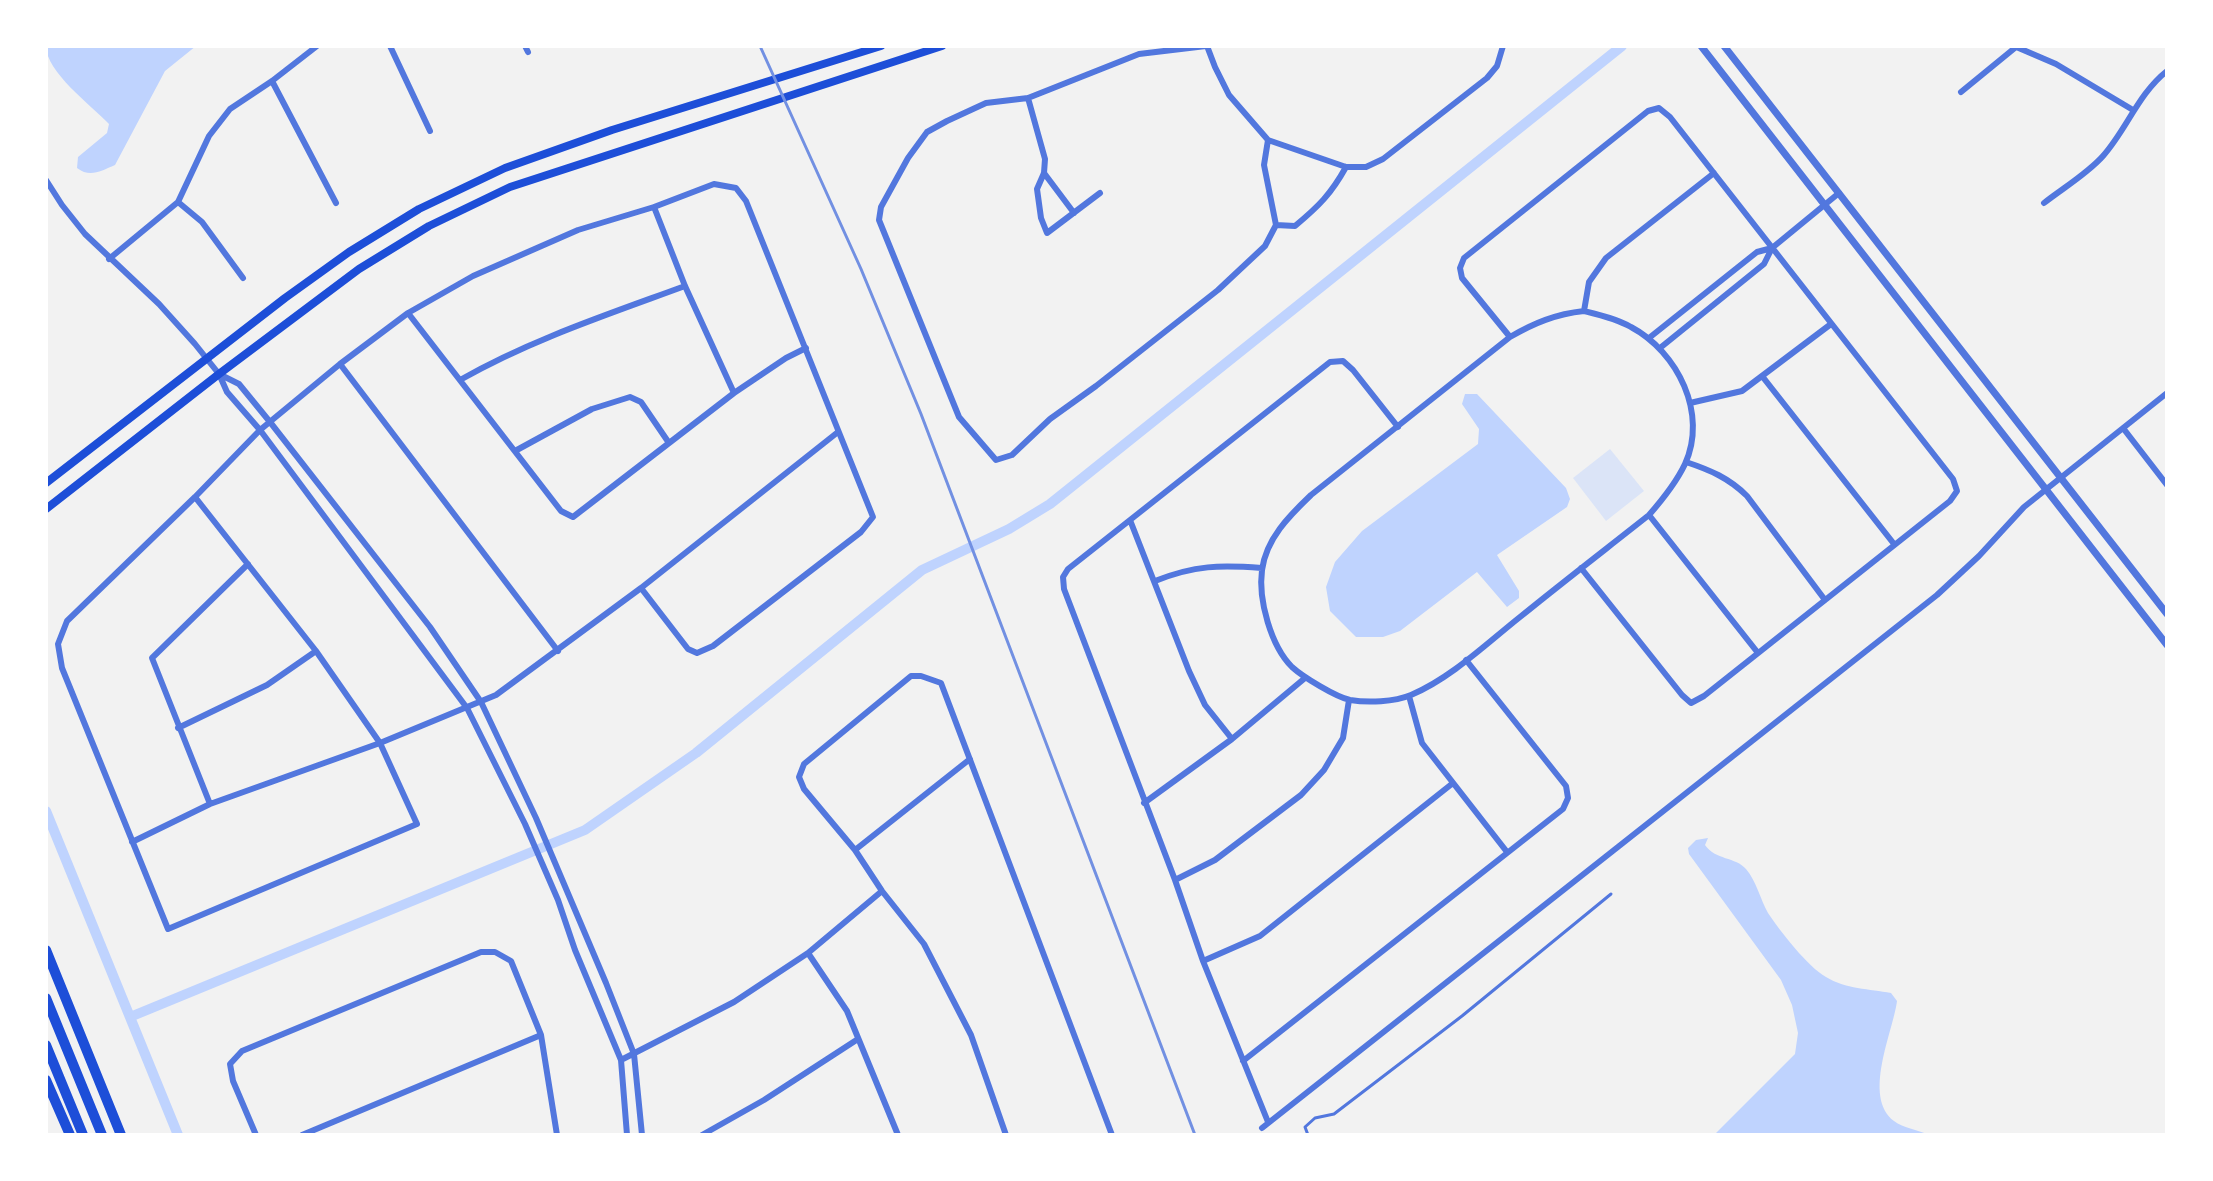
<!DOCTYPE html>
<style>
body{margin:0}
#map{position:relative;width:2213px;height:1181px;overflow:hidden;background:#f2f2f2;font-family:Spectral,serif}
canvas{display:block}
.frame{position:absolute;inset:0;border:48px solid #fff;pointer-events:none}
</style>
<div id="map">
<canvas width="2213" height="1181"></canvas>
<div class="frame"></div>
</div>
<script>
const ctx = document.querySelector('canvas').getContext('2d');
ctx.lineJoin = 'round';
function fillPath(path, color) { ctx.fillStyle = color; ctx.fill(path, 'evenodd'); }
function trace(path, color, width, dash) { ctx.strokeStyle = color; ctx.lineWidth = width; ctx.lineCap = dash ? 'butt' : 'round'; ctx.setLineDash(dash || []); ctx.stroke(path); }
fillPath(new Path2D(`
 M1610,449L1644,491L1606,521L1573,478Z`), '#dbe4f7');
fillPath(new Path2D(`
 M46,46H196L165,71L115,165C101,171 90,178 77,168L78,157L107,133L109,124C91,105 46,72 46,46Z
 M1465,394H1477L1566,488L1570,499L1567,507L1497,555L1519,591V598L1507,607L1477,572L1400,631L1383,637H1356L1330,611L1326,587L1335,562L1362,531L1478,444L1479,429L1462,404Z
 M1708,838L1705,845C1715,860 1736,857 1746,869C1757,882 1760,899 1768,913C1780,931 1808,967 1826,977C1845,989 1870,989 1891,993L1897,1001C1893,1032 1862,1097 1894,1121C1903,1128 1919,1130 1929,1135H1714L1795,1054L1798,1033L1792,1005L1781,980L1689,854L1688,848L1696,840Z`), '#bfd3fe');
trace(new Path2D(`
 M46,811L178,1135
 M130,1017L585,830L696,753L922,570L1009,529L1050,504L1622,46`), '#bfd3fe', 10);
trace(new Path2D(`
 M1308,1135L1305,1127L1315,1118L1334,1114L1462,1016L1611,894`), '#5277de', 3);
trace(new Path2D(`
 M390,46L430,131
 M525,46L528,52
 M1206,46L1139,54L1028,98L986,103L947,121L927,132L908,158L881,207L879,220L959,417L996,460L1012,455L1050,419L1096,386L1218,290L1265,246L1276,225L1264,165L1268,140
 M1207,46L1215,67L1229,95L1268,140L1346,167H1366L1383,159L1487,78L1497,66L1503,46
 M2014,46L2056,64L2133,110
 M272,81L336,203
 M1961,92L2016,47
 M1028,98L1045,159L1044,173L1037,189L1041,218L1047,233L1100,193
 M1044,173L1074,213
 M46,180L62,205L85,234L159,304L195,344L219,374L227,392L260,430L467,708L525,824L558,900L575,950L621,1060L627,1135
 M178,202L202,222L243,278
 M2044,203C2063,188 2087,174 2103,156C2127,129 2138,94 2167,71
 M654,207L685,286L734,393
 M1276,225L1295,226C1319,206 1331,194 1346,167
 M109,259L178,202L209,136L230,109L272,81L317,46
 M1584,311C1600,315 1617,319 1631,327C1678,352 1708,414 1685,464C1676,483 1663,499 1649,515C1606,549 1563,582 1520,617C1486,644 1451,678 1411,695C1394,702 1368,703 1350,700C1336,697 1303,677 1292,667C1271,646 1258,600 1262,570C1266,539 1289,516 1311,495L1510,337C1534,323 1556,314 1584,311Z
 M1584,311L1589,282L1606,258L1714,173
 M408,313L561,511L573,517L734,393L786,358L806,348
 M1510,337L1462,278L1460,268L1464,258L1648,111L1659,108L1670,117L1953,479L1957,491L1950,501L1704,696L1691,703L1682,695L1581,568
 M1649,338L1757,252L1772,248
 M1660,348L1764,264L1772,248L1839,193
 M340,364L558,651
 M219,374L239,384L270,422L430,627L481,702L536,818L606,983L634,1054L642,1135
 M1762,376L1894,544
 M460,380C530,340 609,314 685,286
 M1690,403L1742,391L1831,324
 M2123,428L2167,485
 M515,451L592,409L630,397L641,402L669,443
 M1686,462C1710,470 1729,478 1747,496L1825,600
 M195,497L316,651L380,743L417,824L168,929L62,668L58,644L67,621L195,497L260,430L340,364L408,313L473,276L578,230L654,207L714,184L736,188L746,201L873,517L861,532L713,646L697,653L688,649L641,588
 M1649,515L1758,653
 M1130,520L1189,671L1205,705L1232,739
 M1155,581C1195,565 1220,565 1262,568
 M1409,696L1422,743L1507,852
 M178,728L267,685L316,651
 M1144,803L1232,739L1305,678
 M210,804L152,658L248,564
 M132,842L210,804L380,743L496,695L641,588L838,432
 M855,850L970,759
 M1175,880L1215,860L1301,795L1324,770L1343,738L1349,700
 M808,953L847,1011L898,1135
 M1203,961L1260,936L1453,783
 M621,1060L734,1002L808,953L882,891
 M1243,1061L1563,809L1568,798L1566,786L1466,660
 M1268,1122L1203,961L1175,880L1064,589L1063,577L1068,569L1330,362L1343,361L1353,370L1398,427
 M1262,1128L1937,595L1979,556L2024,507L2167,393
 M256,1135L233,1081L230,1064L242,1051L481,952H495L511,961L541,1035L557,1135
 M302,1135L541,1035
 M702,1135L764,1100L858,1039
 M1006,1135L971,1035L924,944L882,891L855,850L804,789L799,777L804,764L911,676H921L941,683L1112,1135`), '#5277de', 6);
trace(new Path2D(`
 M1701,46L2167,645
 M1724,46L2167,614`), '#5277de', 7);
trace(new Path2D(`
 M46,483L285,298L349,252L419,209L505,168L612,130L881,46
 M46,509L219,374L359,269L429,226L510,187L942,46`), '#1d4ed8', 8);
trace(new Path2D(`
 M46,950L121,1135
 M46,998L102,1135
 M46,1045L83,1135
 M46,1080L70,1135`), '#1d4ed8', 10);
trace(new Path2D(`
 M760,46L861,269L921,414L1195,1135`), '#7290e2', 3);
</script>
